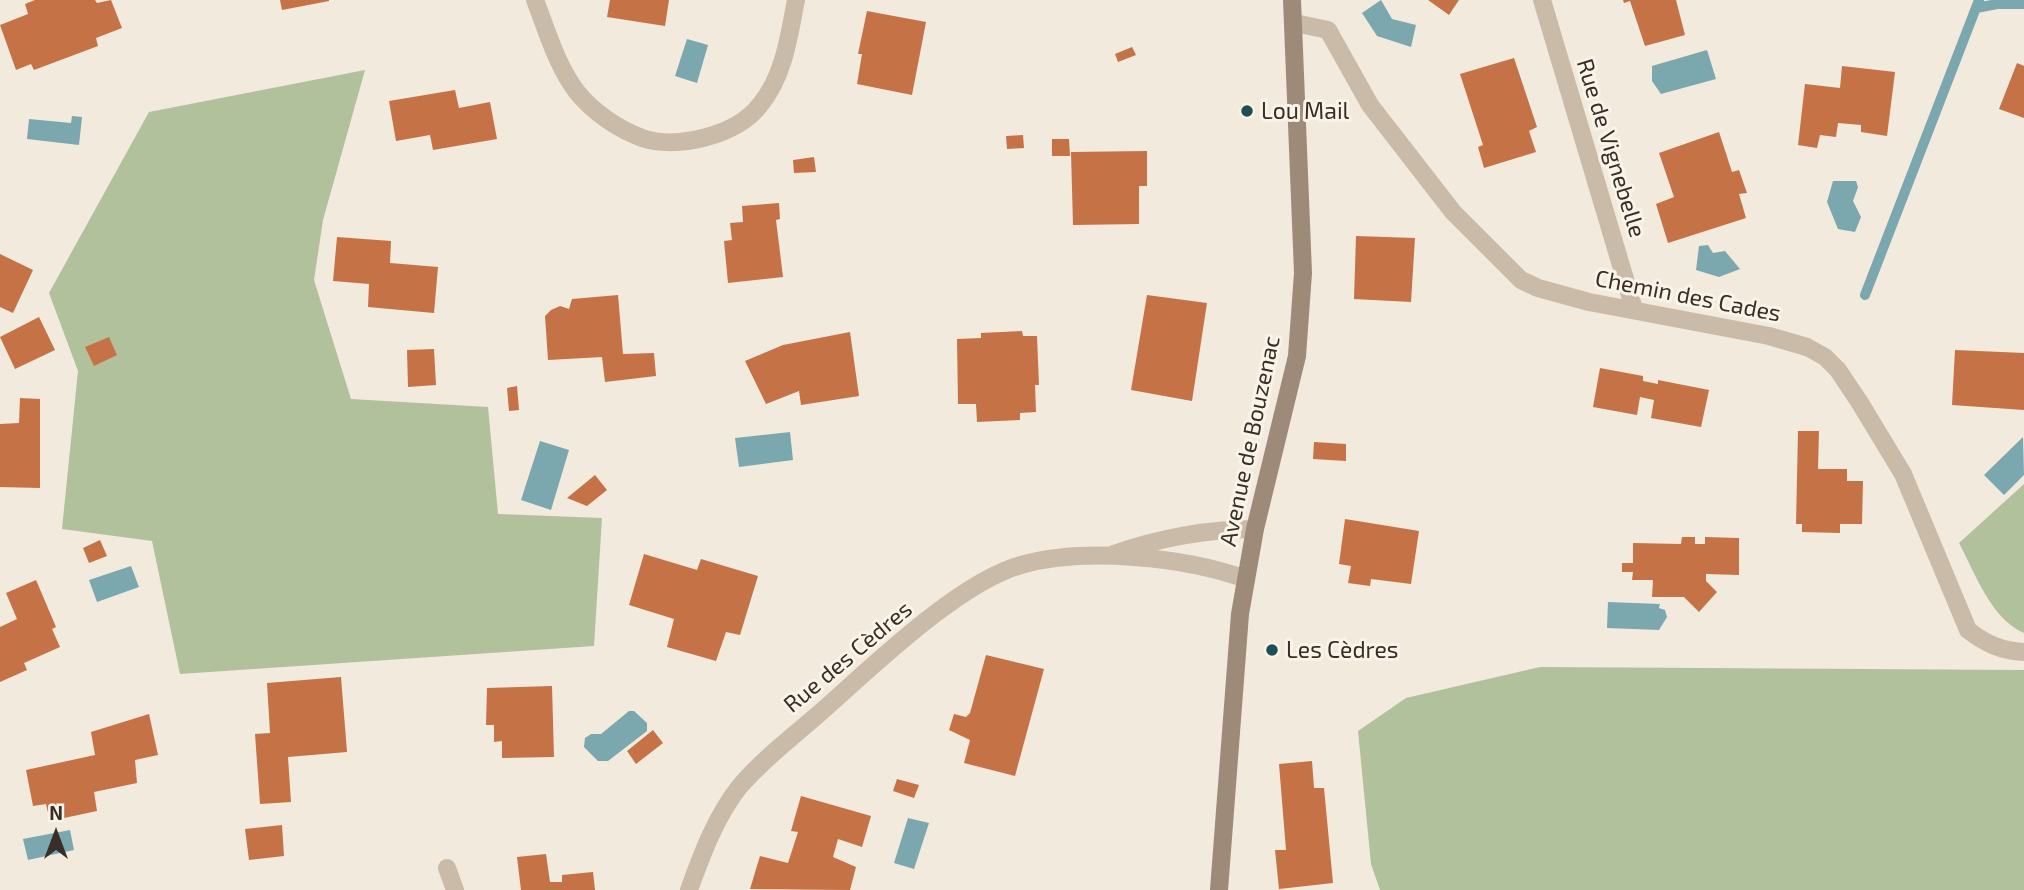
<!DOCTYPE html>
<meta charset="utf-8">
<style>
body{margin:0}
#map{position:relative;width:2024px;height:890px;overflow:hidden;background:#f2eadc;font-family:"Exo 2",sans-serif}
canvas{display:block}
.north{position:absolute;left:21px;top:799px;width:70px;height:70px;-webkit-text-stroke:5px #f9f3e8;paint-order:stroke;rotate:0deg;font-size:19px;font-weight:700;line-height:28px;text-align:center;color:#372e28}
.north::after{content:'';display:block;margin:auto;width:24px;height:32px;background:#372e28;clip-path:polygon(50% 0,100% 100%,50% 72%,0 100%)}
</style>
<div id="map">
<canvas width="2024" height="890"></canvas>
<div class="north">N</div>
</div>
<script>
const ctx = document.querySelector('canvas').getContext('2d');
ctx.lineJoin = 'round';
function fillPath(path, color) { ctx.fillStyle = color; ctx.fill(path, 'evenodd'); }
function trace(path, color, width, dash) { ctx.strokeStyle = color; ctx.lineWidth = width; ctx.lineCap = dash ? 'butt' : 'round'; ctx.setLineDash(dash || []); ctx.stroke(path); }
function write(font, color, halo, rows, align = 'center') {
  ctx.font = font + ' "Exo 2",sans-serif'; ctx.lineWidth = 6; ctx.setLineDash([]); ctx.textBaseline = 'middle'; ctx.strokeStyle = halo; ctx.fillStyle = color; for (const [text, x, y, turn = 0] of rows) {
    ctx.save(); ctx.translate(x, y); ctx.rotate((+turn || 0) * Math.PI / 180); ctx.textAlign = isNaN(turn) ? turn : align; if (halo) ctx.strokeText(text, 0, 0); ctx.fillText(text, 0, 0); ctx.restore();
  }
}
fillPath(new Path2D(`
 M365,70L323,220L314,280L351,399L488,407L498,514L602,518L594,646L180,674L152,541L62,529L78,371L49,293L149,112Z
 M2024,484V633C1991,619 1975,573 1959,543Z
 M1540,667L2024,670V890H1380L1371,864L1358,731L1406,698Z`), '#b1c19c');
fillPath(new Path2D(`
 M1381,0L1392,19L1416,25L1411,47L1377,36L1362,13Z
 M687,39L708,45L697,83L675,76Z
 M1707,50L1716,79L1661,94L1652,81V66Z
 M72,116L82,117L79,145L27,139L29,119L71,123Z
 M1833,181H1856L1858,187L1853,201L1861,217L1855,232L1838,229L1827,202Z
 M1708,245L1713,253L1725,251L1740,269L1719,277L1696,270L1699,246Z
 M790,432L793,460L739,467L735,438Z
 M2023,437L2024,475L2004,495L1984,475Z
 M540,441L569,450L551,510L521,500Z
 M131,566L139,587L97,602L89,580Z
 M1608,602L1660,604L1659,608L1665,610L1667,617L1659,630L1607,628Z
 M629,711H634L647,723V731L608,761H598L584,747L585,738L591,734H601Z
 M908,818L929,823L914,869L894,863Z
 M70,830L74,850L28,860L23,839Z`), '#7ba7af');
trace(new Path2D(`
 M1976,8L1997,4H2024
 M1865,295L1979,0`), '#7ba7af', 10);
fillPath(new Path2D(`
 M35,0H95L97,3L111,0L122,28L96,38L98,46L34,70L31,64L16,70L0,25L28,14L25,4Z
 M280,0H329V1L282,10Z
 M610,0H669L665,26L607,17Z
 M1428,0H1459L1449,15Z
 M1623,0H1676L1685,35L1645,46L1630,1L1624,3Z
 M867,11L926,22L912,95L857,84L862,54H858Z
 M1132,47L1136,55L1118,62L1115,54Z
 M1514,58L1537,127L1529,131L1536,152L1484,168L1478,147L1483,145L1460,74Z
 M2017,63L2024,66V118L1999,109Z
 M1842,66L1895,72L1887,136L1861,132V125L1838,123L1836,137L1820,135L1817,148L1798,145L1805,84L1840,88Z
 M455,90L459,108L490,102L497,139L433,150L430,135L396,141L389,101Z
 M1240,106H1253V116L1241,117Z
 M1719,132L1732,172L1739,170L1747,193L1739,194L1746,218L1668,243L1656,204L1674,197L1659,153Z
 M1023,135L1024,148L1007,149L1006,136Z
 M1052,139H1069L1070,156H1052Z
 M1147,151V186H1139V224L1073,225L1071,152Z
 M814,157L816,172L794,173L793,160Z
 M779,203L780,219L776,220L783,277L728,283L724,241L732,240L730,223L743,222L742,206Z
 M1356,236L1415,238L1411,302L1354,299Z
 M337,237L391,241L390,263L438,267L434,313L368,307L369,284L333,281Z
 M0,254L33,270L13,313L0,307Z
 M618,295L623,354L654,353L656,376L605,382L602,357L548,360L545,316L551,310L560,306L569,309L572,299Z
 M1147,295L1207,303L1192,401L1131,390Z
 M39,317L55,350L15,369L0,337Z
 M1022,331L1023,336H1037L1039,385H1035L1036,412L1020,413V420L977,422L976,404H958L957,339L981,338V333Z
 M850,332L859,396L801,405L799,391L766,404L745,361L783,345Z
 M109,337L117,355L94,366L85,347Z
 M434,349L436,385L408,387L407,350Z
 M1955,350L2024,353V410L1952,405Z
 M1600,368L1643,376V381L1658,384V380L1709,390L1701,427L1651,418L1654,400L1640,397L1637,415L1593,407Z
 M517,386L519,410L509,411L507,388Z
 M20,398L40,399V488L0,487V424L19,423Z
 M1798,431H1819L1818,469H1847V481H1863L1862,524H1840V533L1802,532V524H1796Z
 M1314,442L1346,444V461L1313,459Z
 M595,475L607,490L587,506L567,498Z
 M1345,519L1419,531L1411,584L1371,579L1370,586L1348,583L1351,566L1339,564Z
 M1682,537H1695V544H1705V537L1739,538V575L1706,574V581L1717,592L1699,612L1684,597H1652L1653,580H1632L1633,572H1622V563H1633V543L1681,544Z
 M100,540L107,556L89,563L83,548Z
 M644,554L697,570L701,559L758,576L740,635L726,632L716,661L667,647L674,619L629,605Z
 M36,580L56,627L52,629L60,647L24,663L27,670L0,682V627L17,619L6,593Z
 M986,655L1044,669L1015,776L964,763L970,740L949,730L954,714L966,717L970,713Z
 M341,677L347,752L288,757L291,802L260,804L255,734L270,733L267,683Z
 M552,686L554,757L502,758V741L494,742V725H486L487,688Z
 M149,714L158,755L135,760L137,783L94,792L97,811L50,821L46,804L33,806L26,770L95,755L91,732Z
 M653,730L663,743L636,764L627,751Z
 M1312,761L1314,788H1324L1333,883L1279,889L1275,850H1286L1279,764Z
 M897,779L919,785L914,798L893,791Z
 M801,796L871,816L862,847L838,839L833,857L856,867L850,890L750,889L760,856L788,863L798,832L791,831Z
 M282,825L284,856L249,860L245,829Z
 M546,854L550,882H562V875L593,872L595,890H521L517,857Z`), '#c57247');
trace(new Path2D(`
 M1860,403L1903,474L1968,630C1986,644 2002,651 2024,652`), '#cabba8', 18);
trace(new Path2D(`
 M535,0C547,31 557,66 577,92C593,112 618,129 642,138C678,150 737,135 760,105C784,76 789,36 796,0
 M1542,0L1634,309
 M1295,23L1328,30L1370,105L1453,212L1521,280L1538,288L1589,302L1769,336L1807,347L1825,357L1838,370L1860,403
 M1114,554C1158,538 1209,529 1255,529
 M447,868L455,890
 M689,890C702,854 716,816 740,786C764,758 795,735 822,711C872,667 959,582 1021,565C1085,547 1184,557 1246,579`), '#cabba8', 18);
trace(new Path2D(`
 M1219,890L1240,614L1255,529L1297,356L1303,273L1292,0`), '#9e8a79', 18);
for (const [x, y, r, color] of [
 [1247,111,7,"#1e4e58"],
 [1272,650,7,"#1e4e58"]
]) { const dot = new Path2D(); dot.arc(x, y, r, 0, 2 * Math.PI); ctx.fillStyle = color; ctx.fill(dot); trace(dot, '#f9f3e8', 2.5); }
write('23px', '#372e28', '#f9f3e8', [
 ["Lou Mail",1261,111],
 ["Les Cèdres",1286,650]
], 'left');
write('23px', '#372e28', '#f9f3e8', [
 ["Rue de Vignebelle",1611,148,73],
 ["Chemin des Cades",1688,296,11],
 ["Avenue de Bouzenac",1250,441,-78],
 ["Rue des Cèdres",848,657,-40]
]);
</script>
